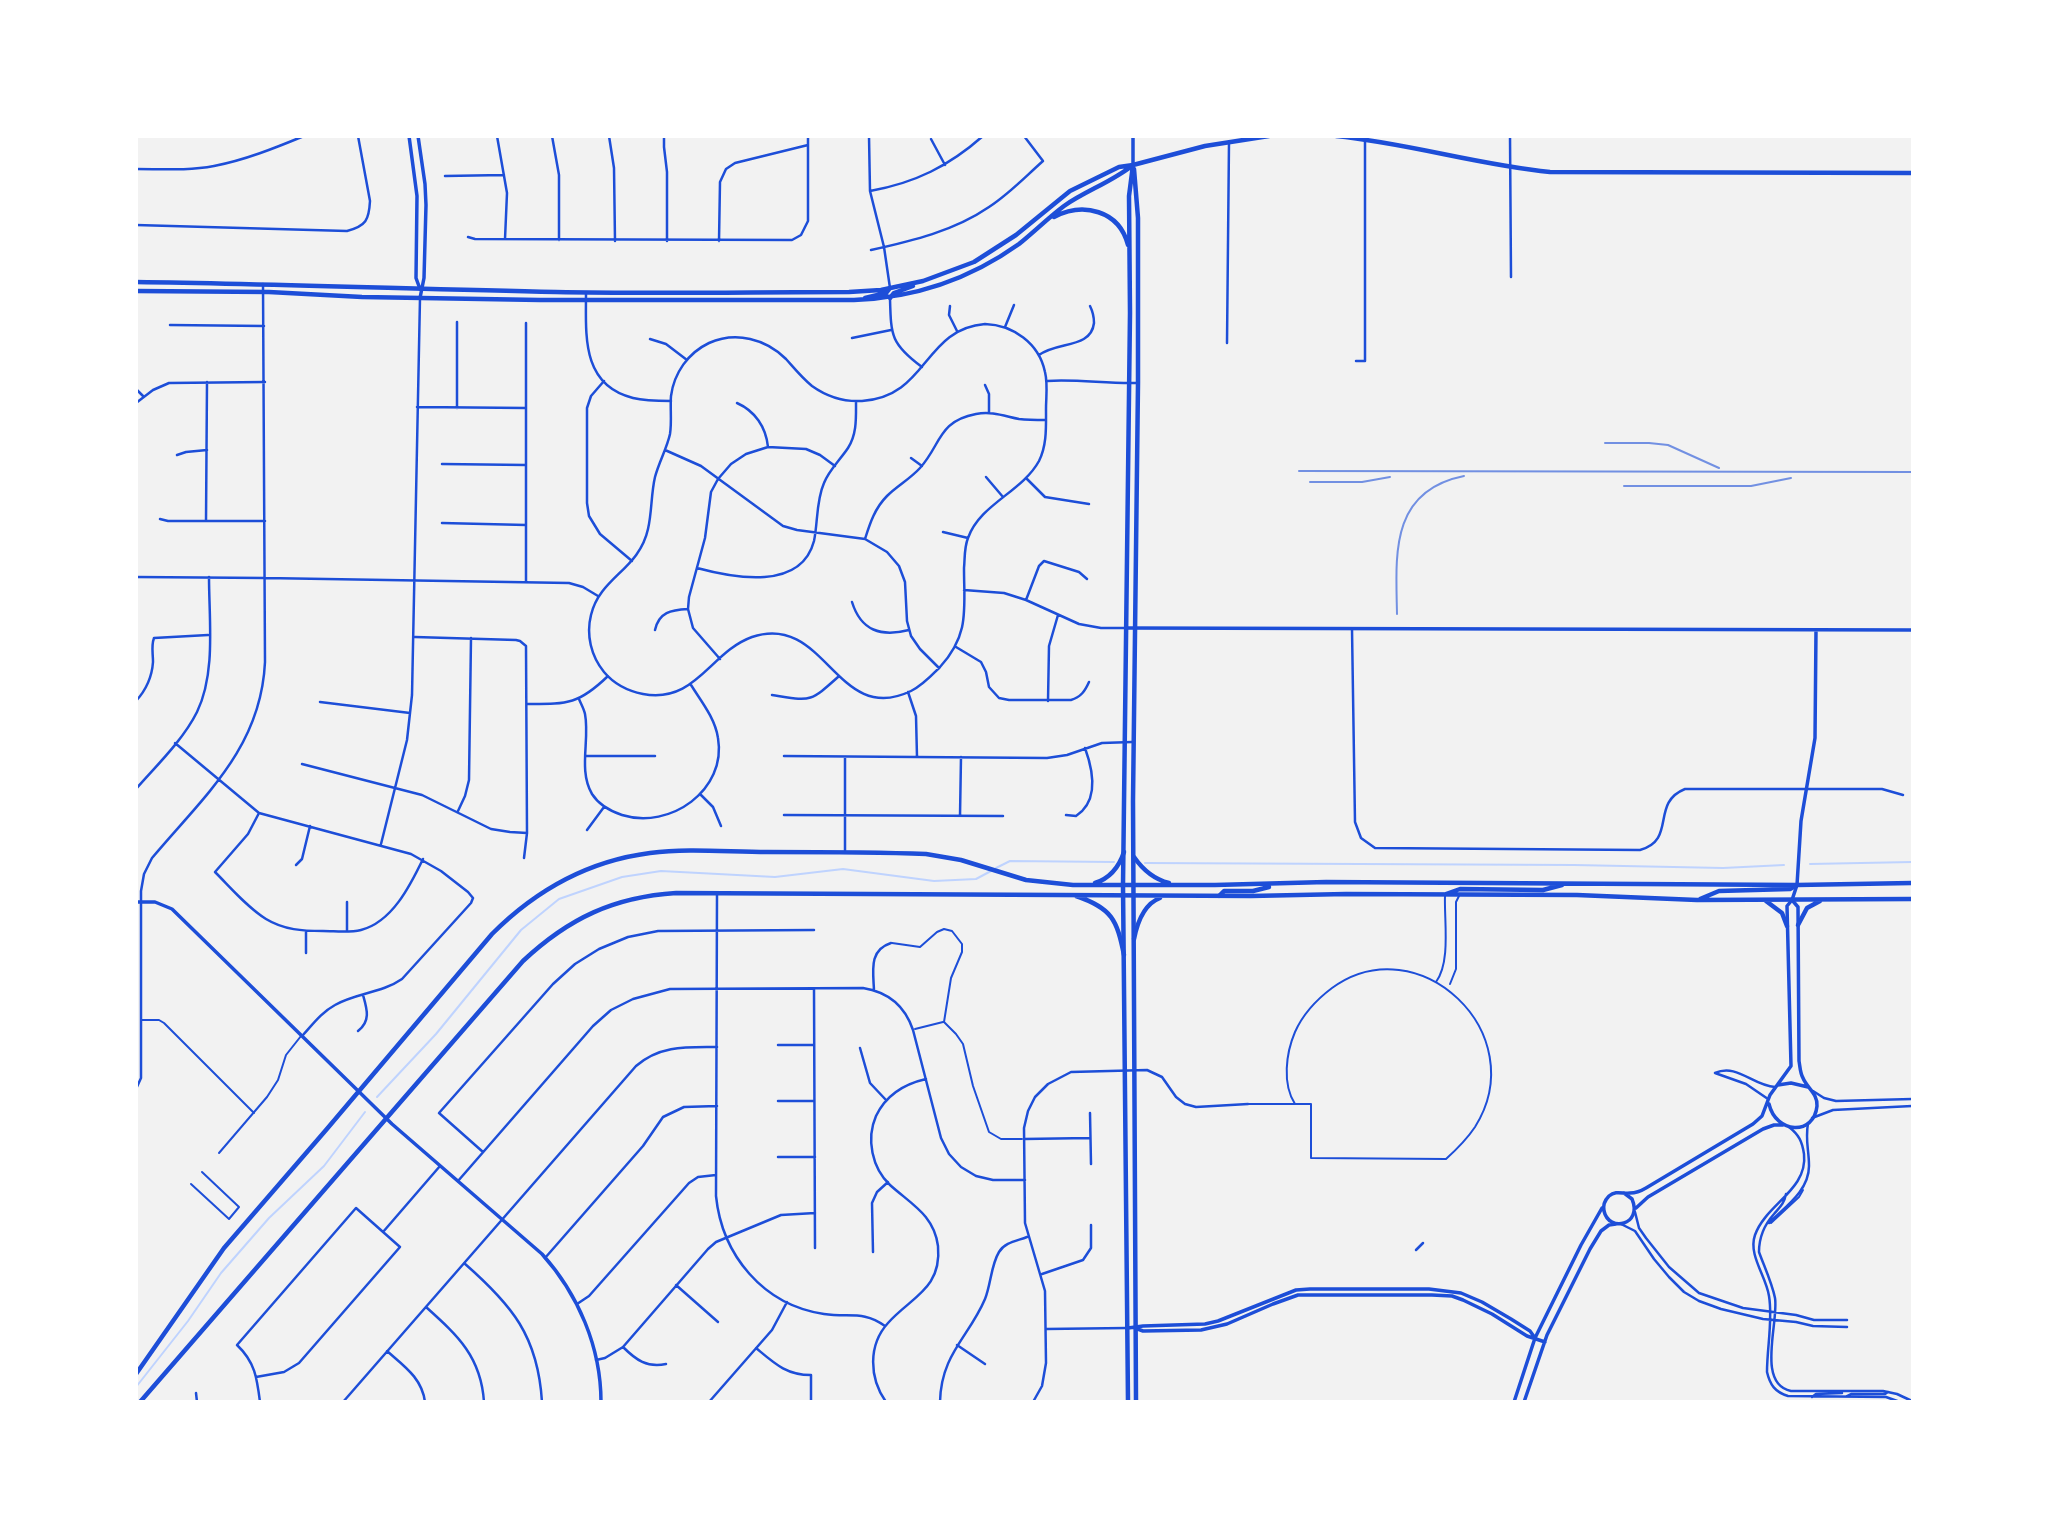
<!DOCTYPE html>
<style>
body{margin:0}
#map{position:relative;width:2049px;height:1538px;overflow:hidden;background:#f2f2f2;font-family:"IBM Plex Sans",sans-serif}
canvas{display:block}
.frame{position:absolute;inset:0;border:138px solid #fff;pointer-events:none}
</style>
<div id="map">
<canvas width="2049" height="1538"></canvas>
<div class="frame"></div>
</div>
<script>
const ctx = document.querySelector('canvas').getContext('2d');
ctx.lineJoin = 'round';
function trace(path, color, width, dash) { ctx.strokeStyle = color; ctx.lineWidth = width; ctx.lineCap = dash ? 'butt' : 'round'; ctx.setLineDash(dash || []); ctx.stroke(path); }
trace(new Path2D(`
 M1145,863L1574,865L1723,868L1784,865
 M1810,864L1912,862
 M996,868L1010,861L1114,862
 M377,1097L436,1034L521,930L559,899L622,877L661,871L775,877L843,869L934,881L976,879L991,871
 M136,1387L188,1321L221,1273L269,1218L324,1166L365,1112`), '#bfd3fe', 2);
trace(new Path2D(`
 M892,943L920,947L937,932L944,929L952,931L962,944V952L951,978L944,1022L956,1034L963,1044L973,1086L989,1132L1001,1139H1022
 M1436,982C1451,962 1444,920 1445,896
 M1450,984L1456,969V902L1459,896
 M142,1020H159L164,1023L254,1113
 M915,1029L943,1022
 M1249,1104H1311V1158L1446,1159C1457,1149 1467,1139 1475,1127C1534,1033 1418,925 1332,988C1316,1000 1303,1014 1295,1032C1286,1053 1282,1084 1295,1104
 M219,1153L267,1097L278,1080L286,1055L301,1036
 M191,1184L229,1219L239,1207L202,1172
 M1771,1223L1799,1197L1803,1190`), '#1d4ed8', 2);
trace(new Path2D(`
 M497,136L507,193L505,239
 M552,136L559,175V240
 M609,136L614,168L615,241
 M664,136V147L667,172V241
 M869,136L870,191L884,247L890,288
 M1510,136L1511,277
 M931,139L945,165
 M136,169C162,169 188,171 214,166C245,160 275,148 304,136
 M445,176L504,175
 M870,191C915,183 949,166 983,136
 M136,225L347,231C366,226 369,220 370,201L358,136
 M468,237L475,239L792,240L801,235L808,221V136
 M719,241L720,182L726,169L735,163L808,145
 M871,250C912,241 954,231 989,207C1009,194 1025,177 1043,161L1024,136
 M586,293C586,335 581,385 633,398C645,401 658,401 671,401
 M890,299C891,336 891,344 922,367
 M950,306L949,315L957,331
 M457,322V408
 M985,324C1013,325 1039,343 1045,372C1048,384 1046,397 1046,409C1046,427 1047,445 1039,461C1022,492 980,504 968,538C964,548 965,558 964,568C964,609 970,634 940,667C931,676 923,685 911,691C836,727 826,612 752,637C710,652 696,704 643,694C628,691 614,684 604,672C591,656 586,635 591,615C600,577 639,570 648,529C652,512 651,494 655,477C659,462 667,448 670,434C672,421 670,408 671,396C674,373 688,353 709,343C736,331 766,339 786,359C794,368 802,378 812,386C826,396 844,402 862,401C928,397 923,329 985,324Z
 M170,325L264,326
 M1005,327L1014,305
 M852,338L891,330
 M650,339L666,344L687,360
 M1227,343L1229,142
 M1039,355C1057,341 1091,349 1094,323C1094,316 1093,312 1090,306
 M1356,361H1365V140
 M604,381L591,396L587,408V503L589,516L600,534L632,561
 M1047,381C1078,379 1107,384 1138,383
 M985,385L989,394V413
 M136,389L143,396
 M136,403L153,390L169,383L265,382
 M737,403C755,411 766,427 768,447
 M417,407L526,408
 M665,450L701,466L783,526L797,530L865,539L887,552L899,566L905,582L907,621L911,636L920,649L939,668
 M177,455L186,452L207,450
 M911,458L922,466
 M442,464L526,465
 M986,477L1003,497
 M1026,478L1045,497L1089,504
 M160,519L168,521H265
 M206,521L207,382
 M442,523L526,525
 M943,532L968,538
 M865,539C870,523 875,508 887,496C897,486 910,479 920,468C941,445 938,421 976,414C992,411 1004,416 1019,419C1028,420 1037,420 1046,420
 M697,568C734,578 801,591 814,541C818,522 816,501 824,483C829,470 840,460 848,448C857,434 856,418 856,402
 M136,577L265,578L569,583L583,587L598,596
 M526,582V323
 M964,590L1004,593L1026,600L1079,624L1101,628H1126
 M1026,600L1039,566L1044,561L1079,572L1087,579
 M852,602C861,631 881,637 909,630
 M1352,629L1355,822L1361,838L1375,848L1640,850C1677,840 1650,803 1685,789H1882L1903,795
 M655,630C659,612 671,610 688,609
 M415,637L516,640L520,641L526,646L527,833L524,858
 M956,647L981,662L986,672L989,687L999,698L1009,700H1071C1081,697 1085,691 1089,682
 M720,659L693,628L688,609L689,597L705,538L711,492L718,479L731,464L746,454L768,447L806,449L820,455L835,466
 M908,692L916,716L917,757
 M772,695C811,701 809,703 838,677
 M579,699C581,704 584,709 585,714C590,740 578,770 592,794C599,805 610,811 622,815C670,830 727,790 718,738C715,718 701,701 691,685
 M136,701C146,690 152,677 153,662C153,653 151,646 154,638L208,635
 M1048,701L1049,646L1058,615
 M320,702L410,713
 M527,704C567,704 578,705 608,676
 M175,743L259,813L411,854L441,871L468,892L473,898
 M586,756H655
 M784,756L1047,758L1067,755L1102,743L1132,742
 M302,764L422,795L491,829L510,832L527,833
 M136,789C157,765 183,740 197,712C216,673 209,620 209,577
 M700,794L713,807L721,826
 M458,811L465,796L469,780L471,638
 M259,813L248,834L215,872C231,888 247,907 266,919C284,930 303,931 323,931C335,931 349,933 361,930C392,922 410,886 423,859
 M784,815L1003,816
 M1066,815L1076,816C1099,801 1093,770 1085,748
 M960,816L961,757
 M587,830L604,807
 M381,844L407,740L412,695L420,298
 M845,851V757
 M296,865L302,859L310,826
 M717,894L716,1196C722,1255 763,1305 824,1314C849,1318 863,1310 885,1326
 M347,931V902
 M306,953V931
 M814,989L815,1248
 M874,990C873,970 869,950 891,943
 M358,1031C371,1021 367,1009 363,995
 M303,1035C313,1024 322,1012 335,1005C356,993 382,993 402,979L471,903L473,898
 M778,1045H814
 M860,1048L870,1083L886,1100
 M1715,1073C1737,1063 1753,1086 1775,1087
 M1715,1073L1746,1084L1768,1099
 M136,1089L141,1078V891L144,874L152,858C204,796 261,748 265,662L263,284
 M1813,1091L1824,1098L1836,1101L1912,1099
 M778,1101H814
 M1090,1113L1091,1164
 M1812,1118L1833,1110L1912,1106
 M1789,1127C1799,1135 1802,1141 1804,1154C1808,1190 1766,1204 1755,1235C1748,1255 1766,1276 1769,1296C1773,1320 1767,1347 1767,1372C1770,1385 1775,1392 1788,1396L1886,1397L1900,1402
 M1024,1139L1090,1138
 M483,1152L439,1113L553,984L575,964L599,949L628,937L658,931L814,930
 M778,1157H815
 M458,1181L593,1026L611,1010L633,999L670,989L863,988C888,992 905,1006 913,1030L941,1138L949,1154L961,1167L976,1176L993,1180H1025
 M1786,1194C1784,1204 1780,1207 1774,1214C1765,1224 1759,1238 1759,1252C1764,1266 1772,1283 1775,1298C1779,1322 1756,1384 1791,1391H1883L1897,1394L1912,1401
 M1635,1212L1639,1228L1646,1238L1669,1267L1699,1293L1743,1308L1796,1315L1814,1320H1847
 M1769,1223C1785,1207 1809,1191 1809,1166C1809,1149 1805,1142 1808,1123
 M1621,1224L1635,1231L1654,1259L1669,1277L1684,1292L1699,1301L1721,1309L1763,1319L1796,1322L1813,1326L1847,1327
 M383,1232L440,1166
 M1416,1250L1423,1243
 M873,1252L872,1203L877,1192L888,1182
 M545,1258L643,1146L663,1117L684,1107L717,1106
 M464,1263C512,1305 538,1336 542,1402
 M1042,1274L1083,1260L1091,1248V1225
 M676,1285L718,1322
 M577,1304L589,1296L689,1183L698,1177L716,1175
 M426,1307C457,1335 481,1356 484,1402
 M1046,1329L1127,1328
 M957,1345L985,1364
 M623,1347C636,1360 647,1368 666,1364
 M756,1348C774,1363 786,1375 811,1375V1402
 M387,1351C404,1366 422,1378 425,1402
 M596,1360L605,1358L623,1347L708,1249L716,1242L781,1215L815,1213
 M256,1377L284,1372L299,1363L400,1247L356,1208L237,1345C255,1362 257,1378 260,1402
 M196,1393L197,1402
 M1847,1396L1851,1394H1885L1888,1392
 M1812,1397L1816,1394L1842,1393
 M343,1402L636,1066C660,1045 687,1047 717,1047
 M709,1402L772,1330L787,1302
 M886,1402C869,1378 868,1345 888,1323C911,1297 942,1289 938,1246C934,1215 911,1204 890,1185C872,1168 866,1139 876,1116C886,1095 904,1084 926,1079
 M940,1402C941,1354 969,1337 985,1299C991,1284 991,1265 999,1252C1005,1242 1017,1241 1027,1237
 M1033,1402L1042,1386L1046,1363L1045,1291L1025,1223L1024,1128L1028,1111L1035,1097L1048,1084L1071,1072L1147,1070L1162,1077L1176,1097L1185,1104L1196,1107L1248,1104`), '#1d4ed8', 2.5);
trace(new Path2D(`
 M409,136L417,196L416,278L420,289
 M418,136L425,184L426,205L424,278L420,298
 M1133,136V165
 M1126,628L1912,630
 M136,902H155L172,909L392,1124L542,1254C578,1294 601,1347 601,1402
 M1778,1085L1791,1083L1808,1087
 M1769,1104C1776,1134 1814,1136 1817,1106C1818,1094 1807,1088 1803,1078C1800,1073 1800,1066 1799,1061L1798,907L1792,900
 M1624,1193L1632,1199C1643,1225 1609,1233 1604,1211C1603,1206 1605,1200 1609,1196C1616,1190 1623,1194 1630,1193C1636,1193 1641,1191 1646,1188L1753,1124L1762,1116L1770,1095L1791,1066L1787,906L1792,900L1797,885L1801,821L1815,738L1816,630
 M1636,1208L1648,1197L1763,1129L1774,1125H1783
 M1128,1328L1143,1326L1205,1324L1218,1321L1296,1290L1310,1289H1429L1461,1293L1482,1302L1511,1319L1530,1331L1535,1338
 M1135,1328L1143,1331L1201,1330L1227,1324L1273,1304L1298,1295H1432L1452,1296L1463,1300L1492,1314L1527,1336L1545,1342
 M1514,1402L1535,1338L1581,1245L1602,1208
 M1524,1402L1547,1335L1590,1249L1601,1231L1609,1225L1616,1224`), '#1d4ed8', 3.5);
trace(new Path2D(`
 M1336,136C1408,143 1478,165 1550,172L1912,173
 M1134,169L1138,218V383L1133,801L1136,1402
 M1054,217C1083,202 1119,210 1128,245
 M136,282C276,284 416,289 556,292C654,294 751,292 849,292L881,290L923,281L974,262L1016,235L1070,191L1119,167L1133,165L1205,146L1269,136
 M136,291L269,292L362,297L540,300H854C914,298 970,279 1019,244C1034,232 1048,218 1064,206C1085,191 1112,182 1133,165
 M865,298L886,293L890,288
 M890,298L894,293L913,286
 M1128,1402L1123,885L1130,313L1129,196L1133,165`), '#1d4ed8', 4.5);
trace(new Path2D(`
 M1134,857C1143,870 1153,879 1169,883
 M1095,883C1111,878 1119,867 1124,852
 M1446,894L1460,889L1543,890L1562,885
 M1076,896C1112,908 1117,920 1124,955
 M1219,896L1224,891H1253L1269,887
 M1700,899L1719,891L1790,889L1797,885
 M1766,901L1782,913L1787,926
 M1798,925L1807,908L1820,901
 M1134,939C1137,924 1144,904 1160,898
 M136,1374L224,1248L326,1130L492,934C535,891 588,861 650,853C688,848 728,852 767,852C820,852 873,852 926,854L961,860L1026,880L1073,885H1215L1326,882L1797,885L1912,883
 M140,1402L523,961C569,918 614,897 676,893L1251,896L1346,894L1577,895L1697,900L1912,899`), '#1d4ed8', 4.5);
trace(new Path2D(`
 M1605,443H1649L1668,445L1719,468
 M1299,471L1912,472
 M1310,482H1362L1390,477
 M1624,486H1751L1791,478
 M1397,614C1396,556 1389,491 1464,476`), '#7290e2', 2);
</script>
